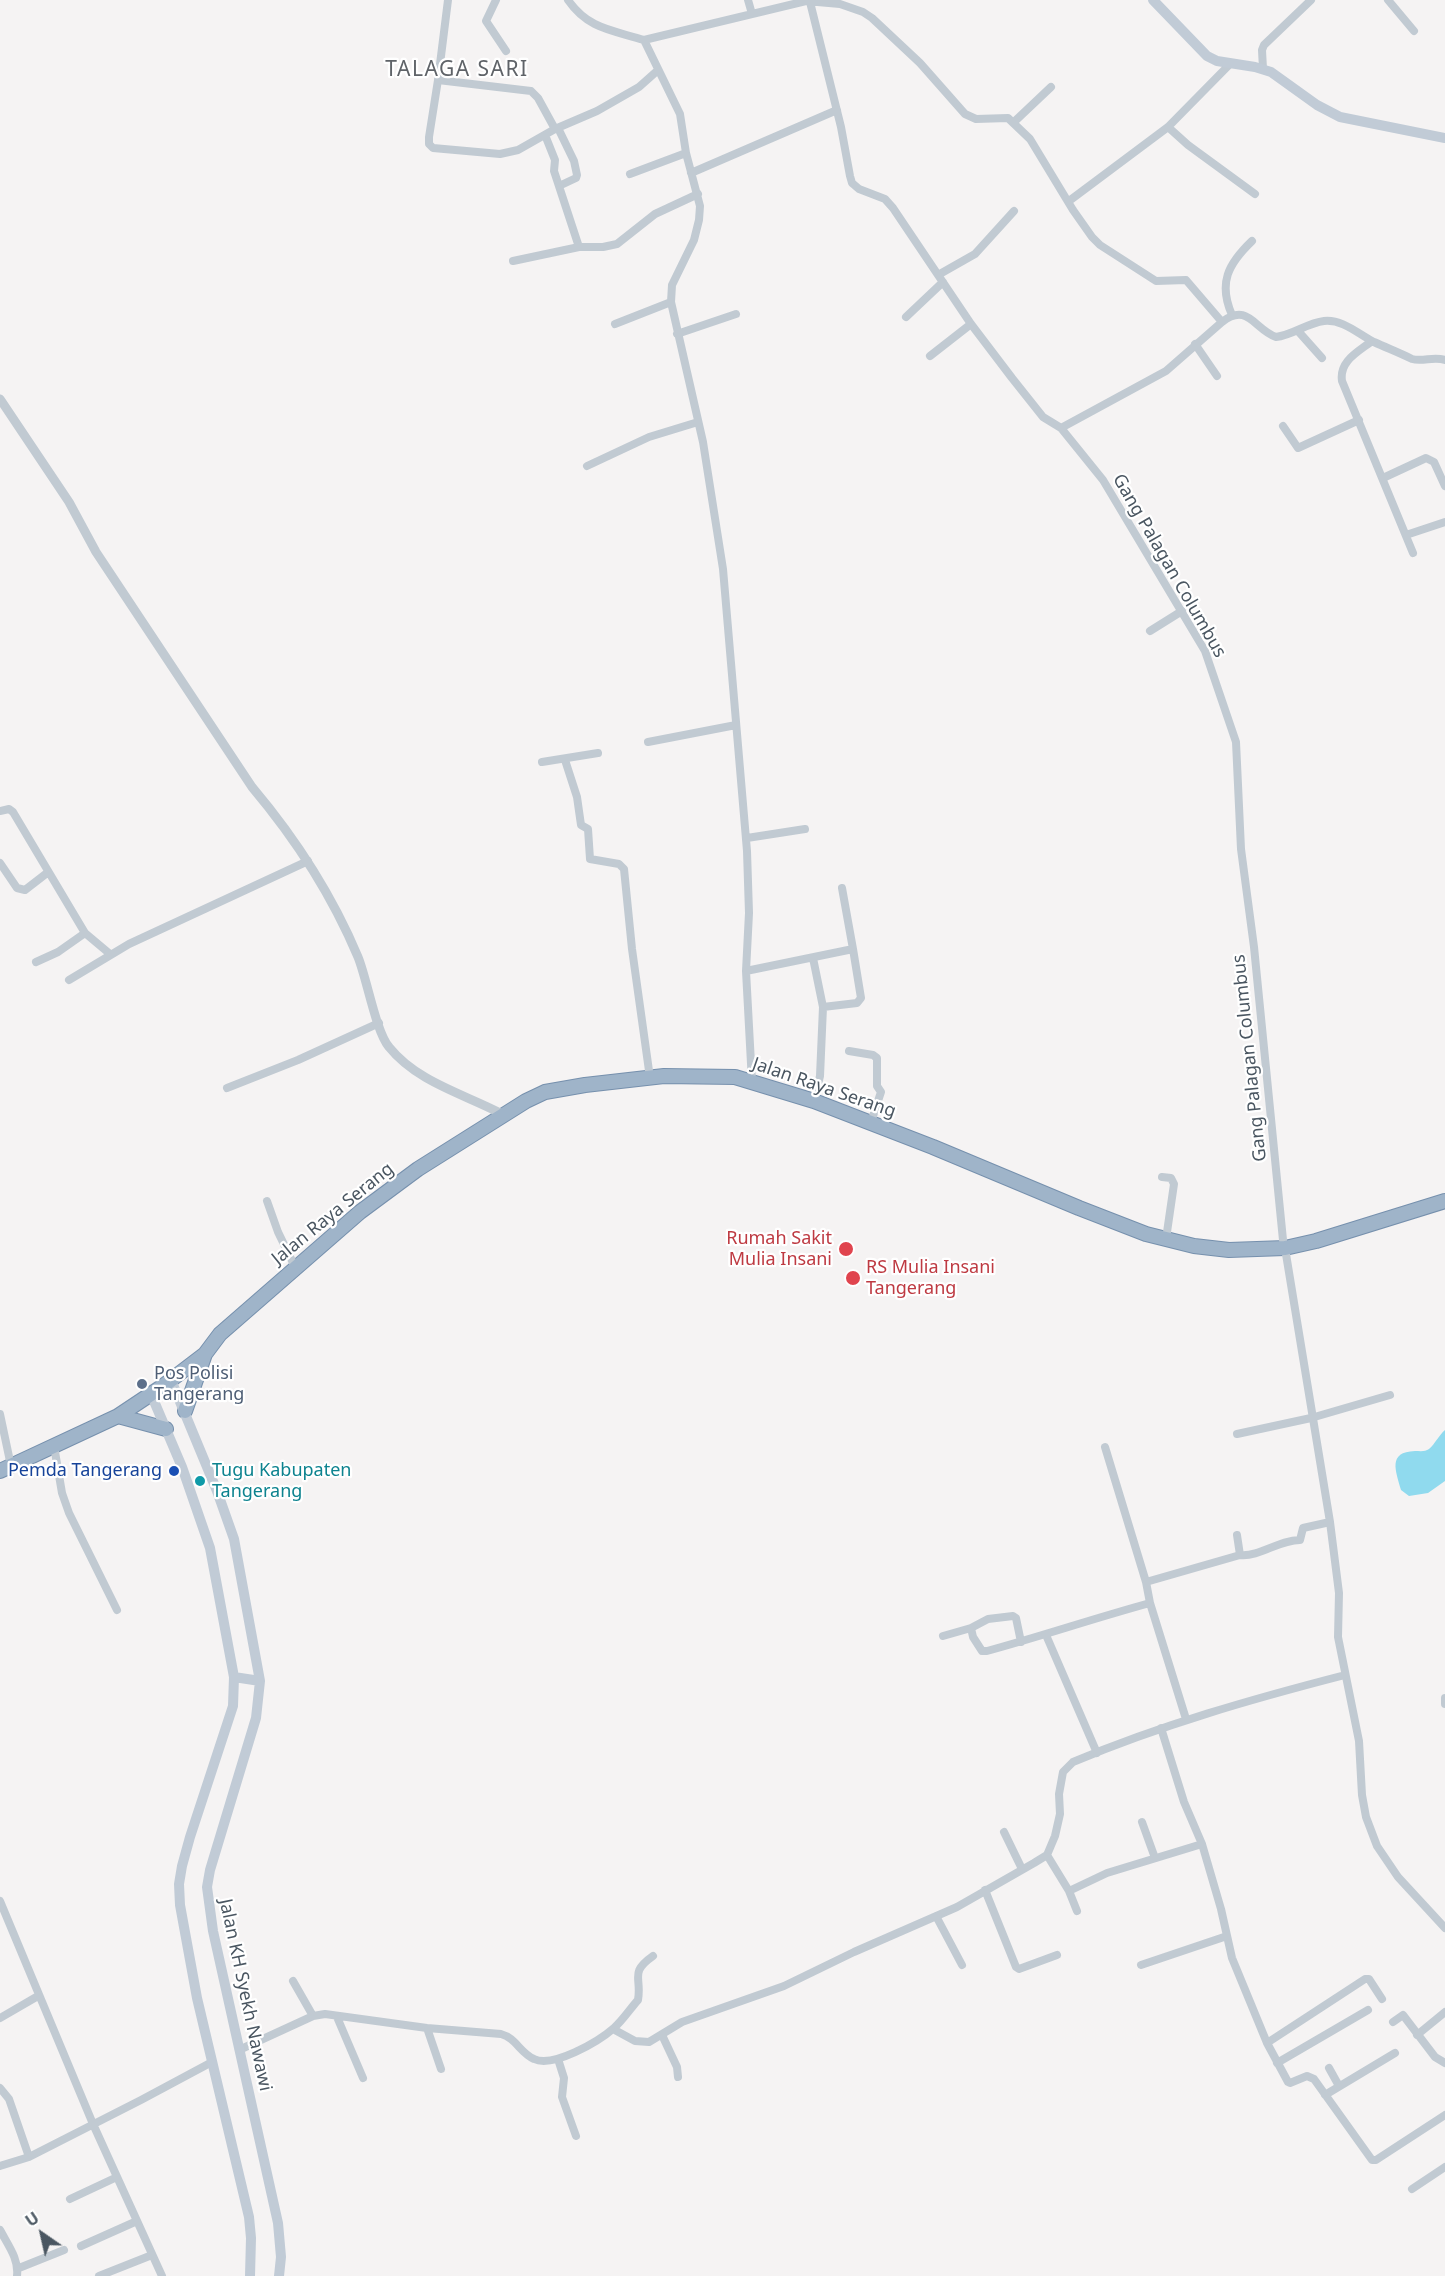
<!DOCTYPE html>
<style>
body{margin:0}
#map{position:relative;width:1445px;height:2276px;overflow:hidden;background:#f5f3f3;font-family:"Noto Sans",sans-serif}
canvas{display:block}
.north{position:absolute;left:12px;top:2204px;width:60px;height:60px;-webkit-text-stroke:4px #fff;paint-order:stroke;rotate:326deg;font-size:16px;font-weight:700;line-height:24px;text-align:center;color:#4a5661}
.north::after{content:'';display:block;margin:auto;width:21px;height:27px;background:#4a5661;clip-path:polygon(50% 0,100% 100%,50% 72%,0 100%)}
</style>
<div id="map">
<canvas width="1445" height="2276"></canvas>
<div class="north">U</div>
</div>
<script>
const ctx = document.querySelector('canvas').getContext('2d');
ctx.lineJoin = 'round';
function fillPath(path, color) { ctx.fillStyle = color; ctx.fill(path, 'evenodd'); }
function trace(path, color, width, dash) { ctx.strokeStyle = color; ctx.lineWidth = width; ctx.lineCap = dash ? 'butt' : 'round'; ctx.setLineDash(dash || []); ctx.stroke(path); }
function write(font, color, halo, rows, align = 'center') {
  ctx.font = font + ' "Noto Sans",sans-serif'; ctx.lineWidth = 4.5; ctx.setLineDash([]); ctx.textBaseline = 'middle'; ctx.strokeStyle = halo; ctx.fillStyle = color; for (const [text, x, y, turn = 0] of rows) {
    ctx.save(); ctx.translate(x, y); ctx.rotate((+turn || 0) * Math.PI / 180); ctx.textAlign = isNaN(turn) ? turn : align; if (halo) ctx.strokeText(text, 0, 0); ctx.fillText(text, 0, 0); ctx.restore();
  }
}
fillPath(new Path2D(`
 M1445,1430V1481L1428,1493L1409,1496L1401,1490C1396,1471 1387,1452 1415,1451C1420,1451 1425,1452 1429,1449C1435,1444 1439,1435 1445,1430Z`), '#90daee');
const trunk = new Path2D(`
 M185,1411L205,1354
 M118,1416L166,1429
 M0,1471L118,1416L163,1386L205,1354L220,1334L360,1212L418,1169L526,1101L545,1092L585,1085L664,1076L735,1077L814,1101L933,1147L1079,1208L1146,1234L1194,1246L1229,1250L1285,1248L1316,1241L1445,1201`);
trace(trunk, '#7690ad', 16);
trace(new Path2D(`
 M448,0L438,80L429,137V144L433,148L500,154L518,150L555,129L597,111L639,87L657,71
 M496,0L486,21L506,51
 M568,0C588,29 612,30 644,40L680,114L686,153L700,206L699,220L694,240L672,285L671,302L703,442L723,569L747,851L749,913L746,971L752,1082
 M748,0L752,14
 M1388,0L1414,31
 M810,2L841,127L850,176L852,183L859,189L885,199L893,208L971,324L1012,378L1043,417L1061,428L1103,480L1205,651L1236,742L1241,849L1254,947L1283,1240
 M644,40L806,1L840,4L863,12L872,18L920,63L965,114L976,119L1008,118L1030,139L1073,210L1092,237L1100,245L1156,281L1186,280L1222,322L1166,371L1061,428
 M1263,69L1262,50L1264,45L1311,0
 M438,80L531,91L538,98L555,129
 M1014,122L1051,87
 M1168,127L1188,145L1255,194
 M558,128L574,161L577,175L576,178L559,186
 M545,135L555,160L554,171L579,247
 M691,173L837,110
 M630,174L686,153
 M1069,201L1168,127L1231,63
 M513,261L579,247H603L617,244L655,214L698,194
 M938,275L975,254L1014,211
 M1232,315C1218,283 1228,264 1252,241
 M906,317L943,282
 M1222,322C1248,302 1254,329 1276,337C1293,335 1307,323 1324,321C1343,319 1358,334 1374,342C1387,348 1400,353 1412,359C1423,362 1434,356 1445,360
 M615,324L671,302
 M1298,331L1322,358
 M677,334L736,314
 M1372,341C1358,352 1339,361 1342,381L1413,553
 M1195,344L1217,376
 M930,356L971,324
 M1283,426L1298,448L1359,420
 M587,466L649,437L698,422
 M1383,478L1426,458L1434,462L1445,486
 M1406,535L1445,522
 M1150,631L1182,611
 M648,742L736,725
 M565,760L577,797L581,825L588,829L590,859L619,864L624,869L632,949L650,1078
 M542,762L598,753
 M0,811L9,809L13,812L85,933L110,954
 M747,838L805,829
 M0,863L17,888L25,890L47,873
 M813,958L823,1007L820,1076L814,1101
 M36,962L58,952L85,933
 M746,971L853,949L842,888
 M69,980L129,944L308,861
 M823,1007L857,1003L861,998L853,949
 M849,1051L873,1055L877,1058V1086L881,1092L871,1122
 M227,1088L298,1060L379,1023
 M1162,1177L1171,1178L1174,1184L1166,1239
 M267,1201L278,1232L295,1267
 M1285,1248L1330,1522L1339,1593L1338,1637L1359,1741L1362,1795L1366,1817L1377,1846L1398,1877L1445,1928
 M0,1414L11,1466
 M1237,1434L1311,1418L1390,1395
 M54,1446L62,1493L69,1513L117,1610
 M1105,1447L1146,1582L1150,1603L1186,1719
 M1240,1555C1260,1557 1278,1540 1300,1540L1303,1528L1330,1522
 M1146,1582L1240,1555L1237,1535
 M1046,1635L1097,1753
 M943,1636L971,1628
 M1021,1642L1016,1618L1013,1616L988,1619L971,1628L973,1637L982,1651H987C1042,1636 1095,1618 1150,1603
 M1445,1698V1704
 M1161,1728L1184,1802L1202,1844L1221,1909L1232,1958L1267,2043L1288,2082L1290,2083L1307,2076L1314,2079L1372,2160H1376L1445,2115
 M1142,1822L1155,1858
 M1004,1832L1022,1869
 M1047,1855L1069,1891L1107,1873L1202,1844
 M985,1890L1016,1967L1019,1969L1057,1955
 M1069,1891L1077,1911
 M0,1901L93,2124L162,2276
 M936,1916L962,1965
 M1141,1965L1227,1936
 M293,1981L313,2016
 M337,2017L363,2078
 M0,2018L38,1996
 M1393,2022L1403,2015L1435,2057L1445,2063
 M427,2028L441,2069
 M613,2029L635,2041L649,2042L682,2022L784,1986L854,1952L957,1907L1034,1863L1047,1855L1055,1836L1060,1814L1059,1794L1063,1772L1073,1762C1161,1725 1252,1699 1345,1675
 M662,2035L677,2067L678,2077
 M1417,2035L1445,2012
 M1267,2043L1365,1979H1369L1382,1999
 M239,2050L313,2016L325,2014L427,2028L501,2034C516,2038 520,2053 534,2059C553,2068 598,2042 614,2028C623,2020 630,2009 638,2000C642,1977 629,1973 653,1956
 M558,2059L564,2078L562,2097L576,2136
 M1277,2063L1368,2010
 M1329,2068L1339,2086
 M0,2088L9,2099L29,2157
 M1325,2095L1395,2053
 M0,2166L29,2157L141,2100L212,2062
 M1412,2189L1445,2167
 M70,2199L117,2177
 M0,2230C8,2245 19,2259 17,2276
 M81,2246L137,2221
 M19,2268L64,2250
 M99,2276L152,2255`), '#c1cad2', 8);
trace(new Path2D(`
 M0,399L69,502L96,552L252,787C295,838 332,895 358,957C367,979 376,1032 389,1047C417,1082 464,1094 502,1114`), '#c1cad2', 9);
trace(new Path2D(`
 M1153,0L1207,56L1217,61L1255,67L1271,72L1317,105L1340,117L1445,138
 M171,1380L217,1491L234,1539L260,1681L256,1718L210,1870L207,1887L213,1931L278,2223L281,2257L279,2276
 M151,1394L182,1467L210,1548L234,1677L233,1706L190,1837L182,1866L179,1884L180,1905L197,1998L249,2217L251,2238L250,2276
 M234,1677L260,1681`), '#c1cbd6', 10);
trace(trunk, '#9fb4c9', 14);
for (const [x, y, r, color] of [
 [846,1249,8,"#e0444e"],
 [853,1278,8,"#e0444e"],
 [142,1384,6,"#5c6f8a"],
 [174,1471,6,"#1a4fb4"],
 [200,1481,6,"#0f9aa8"]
]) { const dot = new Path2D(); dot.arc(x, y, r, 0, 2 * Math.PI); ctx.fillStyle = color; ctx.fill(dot); trace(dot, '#fff', 2); }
write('18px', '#4a5661', '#fff', [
 ["Gang Palagan Columbus",1169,566,60],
 ["Gang Palagan Columbus",1250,1058,-96],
 ["Jalan Raya Serang",824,1088,19],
 ["Jalan Raya Serang",333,1214,-39],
 ["Jalan KH Syekh Nawawi",245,1995,78]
]);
write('18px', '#be3a42', '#fff', [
 ["Rumah Sakit",832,1239],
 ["Mulia Insani",832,1260],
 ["RS Mulia Insani",866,1268,"left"],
 ["Tangerang",866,1289,"left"]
], 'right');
write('18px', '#4e5e75', '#fff', [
 ["Pos Polisi",154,1374],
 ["Tangerang",154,1395]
], 'left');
write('18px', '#164399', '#fff', [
 ["Pemda Tangerang",162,1471]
], 'right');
write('18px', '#0d838f', '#fff', [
 ["Tugu Kabupaten",212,1471],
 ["Tangerang",212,1492]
], 'left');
ctx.letterSpacing = '1.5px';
write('21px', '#5f6368', '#fff', [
 ["TALAGA SARI",457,70]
]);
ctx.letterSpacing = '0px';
</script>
